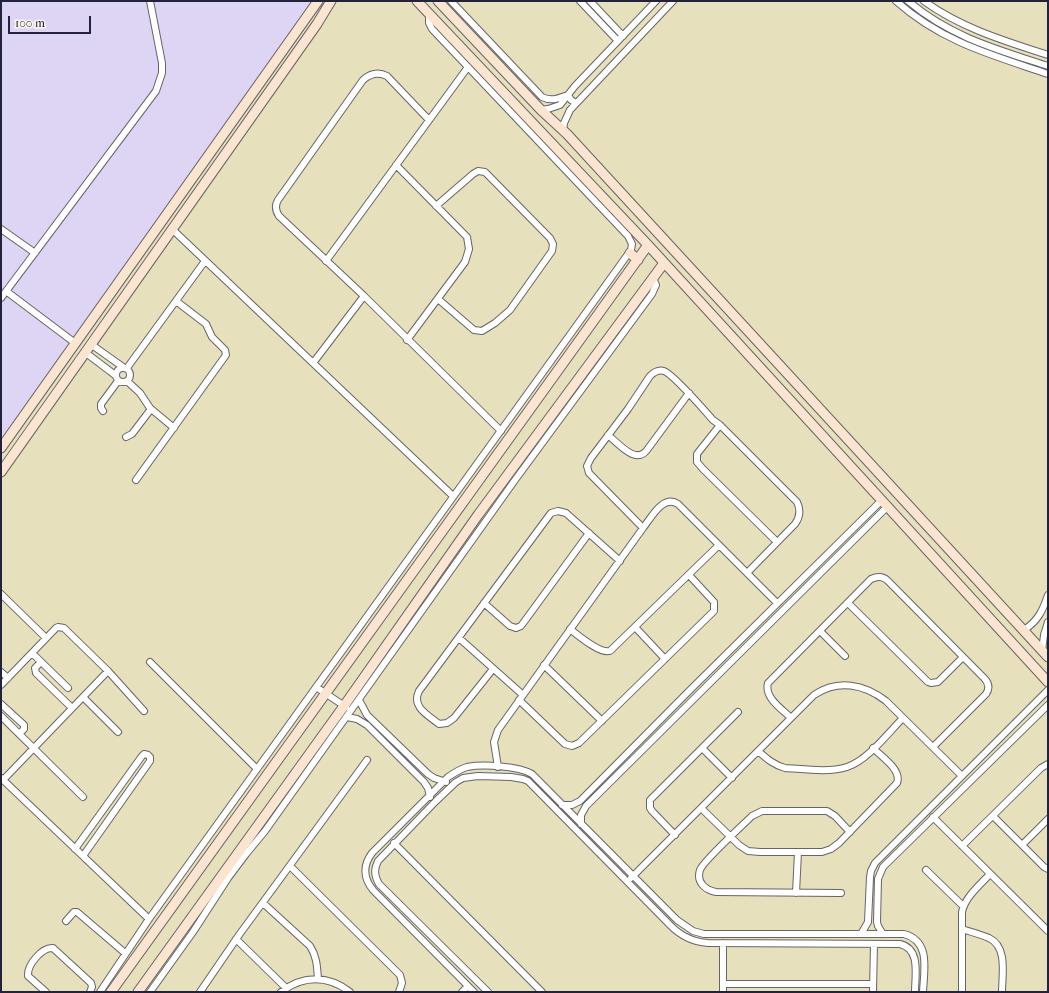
<!DOCTYPE html>
<style>
body{margin:0}
#map{position:relative;width:1049px;height:993px;overflow:hidden;background:#e6e0bd;font-family:"IM FELL French Canon",serif}
canvas{display:block}
.frame{position:absolute;inset:0;border:2px solid #22223b;pointer-events:none}
.scale{position:absolute;left:8px;top:16px;width:83px;height:18px;box-sizing:border-box;border:2px solid #22223b;border-top:0;padding-left:5px;font-size:12px;line-height:14px;white-space:nowrap;color:#22223b;-webkit-text-stroke:3px #fbf7ec;paint-order:stroke}
</style>
<div id="map">
<canvas width="1049" height="993"></canvas>
<div class="frame"></div>
<div class="scale">100 m</div>
</div>
<script>
const ctx = document.querySelector('canvas').getContext('2d');
ctx.lineJoin = 'round';
function fillPath(path, color) { ctx.fillStyle = color; ctx.fill(path, 'evenodd'); }
function trace(path, color, width, dash) { ctx.strokeStyle = color; ctx.lineWidth = width; ctx.lineCap = dash ? 'butt' : 'round'; ctx.setLineDash(dash || []); ctx.stroke(path); }
fillPath(new Path2D(`
 M1,1H313L1,442Z`), '#ded5f5');
const street = new Path2D(`
 M451,1L542,97C552,102 559,98 568,95L571,100L576,103
 M580,1L618,41
 M590,1L623,36
 M896,1C942,42 992,55 1048,74
 M908,1C951,37 996,49 1048,66
 M924,1C961,28 1005,41 1048,55
 M541,110L548,109L560,105L575,86L656,1
 M429,120L387,76C379,72 371,73 363,80L278,200C275,205 275,210 279,216L364,296L501,431
 M563,131L564,123L570,110L673,1
 M396,165L467,237L469,249L465,262L407,340
 M436,206L473,174L478,171L485,172L550,238L553,244L552,251L510,310L495,323L482,331L474,330L438,299
 M1,229L35,253
 M172,229L453,496
 M326,261L468,67
 M6,291L75,343
 M1,298L156,91L162,73V63L150,1
 M92,345L123,367
 M86,353L115,375
 M313,363L364,296
 M116 375a7 7 0 1 1 14 0a7 7 0 1 1-14 0Z
 M127,368L205,261
 M127,381L140,393L150,408L174,428
 M103,411L101,408V404L118,381
 M720,425L697,454V462L703,469L777,542
 M608,435C619,444 636,465 647,450L689,393
 M126,437L132,434L151,409
 M136,480L226,355L225,350L212,337L206,324L176,301
 M643,528L589,473L587,466L591,458L628,409L650,376C654,372 658,369 664,371C673,374 705,411 713,420L720,425L797,502C801,510 800,517 795,524L747,573
 M1,594L46,638
 M484,603L510,626L516,628L521,626L589,533
 M848,603L928,682L931,683L938,682L963,657
 M635,627L665,659
 M570,629C579,636 600,654 610,651L719,545
 M1024,630C1038,621 1043,610 1048,595
 M820,631L845,656
 M459,638L523,695
 M1042,651L1044,635L1048,622
 M32,653L68,688
 M41,662L35,668L36,673L72,708
 M150,662L257,769
 M544,665L602,721
 M493,669L454,718L447,723L439,724C428,715 411,707 419,691L551,513L558,511L566,513L620,561
 M1,672L8,678
 M1,685L56,628L58,627L64,628L108,671L144,711
 M316,687L346,707
 M83,697L118,732
 M359,700L367,715L428,774L434,778L446,782
 M519,700L565,744L572,746L579,743L714,611V602L689,575
 M1,704L24,725V729L19,734
 M1,716L83,797
 M347,717L357,719L367,725L424,782L428,788L430,797
 M791,718C782,709 764,698 768,683L871,579C878,576 883,576 888,581L984,678C989,683 990,688 986,694L933,747
 M702,748L732,778
 M758,751C767,759 774,765 785,768C803,769 829,773 847,767C868,760 888,733 903,718
 M498,767L494,742L498,730L643,528C651,518 663,494 678,504L777,603
 M1,778L149,919
 M3,780L108,671
 M562,805H572L580,801L689,691L882,500
 M701,808L739,845L748,851L760,852H822L831,849L839,843L897,783C902,770 882,757 873,748
 M993,816L1044,867L1048,869
 M933,817L1048,931
 M581,824V815L586,806L888,506
 M675,835L652,811L650,808V800L738,712
 M394,843L542,992
 M1022,845L1048,819
 M962,846L1041,768L1048,764
 M75,849L142,756L144,754L148,755L150,757V761L83,856
 M290,866L400,975L402,983L399,992
 M926,870L963,906
 M631,878L814,695C838,679 864,684 886,701L962,776
 M796,893L798,852
 M841,893L716,892C705,890 696,882 700,870C703,861 743,825 752,816L762,811H827L835,816L850,832
 M263,903L310,946C317,957 317,966 318,979
 M66,921L74,912H77L125,953
 M962,929C971,932 980,934 989,938C1008,947 1002,975 1002,992
 M861,934L868,922L870,877L871,871L875,863L1048,690
 M883,934L878,926L877,922L878,879L883,867L1048,705
 M236,939L286,988
 M723,984H873
 M46,992L28,976C27,965 42,947 53,948L91,983L92,987L90,992
 M100,992L149,919L631,250L632,244L628,236L432,29L429,23V14
 M150,992L193,932L228,878L246,854L265,831L515,480L652,294L656,285L653,278
 M200,992L239,935L367,760
 M281,992C303,975 328,975 350,992
 M462,992L468,986
 M474,992L373,890C363,878 363,865 372,853L448,777C454,773 460,769 467,767C483,764 519,766 532,774L677,920L693,931L704,934H904C931,941 924,970 923,992
 M488,992L379,884C374,875 374,869 378,861L436,801L456,782L463,778L478,776L511,777L523,779L528,781L671,926C682,937 693,942 708,943L900,944C921,949 915,975 915,992
 M723,992V943
 M873,992L874,944
 M962,992V912C965,897 980,885 990,874`);
const secondary = new Path2D(`
 M417,1L648,245L1048,682
 M438,1L541,110L567,134L1048,657
 M630,253L638,260
 M1,448L318,1
 M1,472L317,24L331,1
 M111,992L648,245
 M138,992L344,706L478,515L664,263`);
trace(street, '#676468', 8);
trace(secondary, '#676468', 11);
trace(street, '#fff', 6);
trace(secondary, '#fce5d0', 9);
</script>
